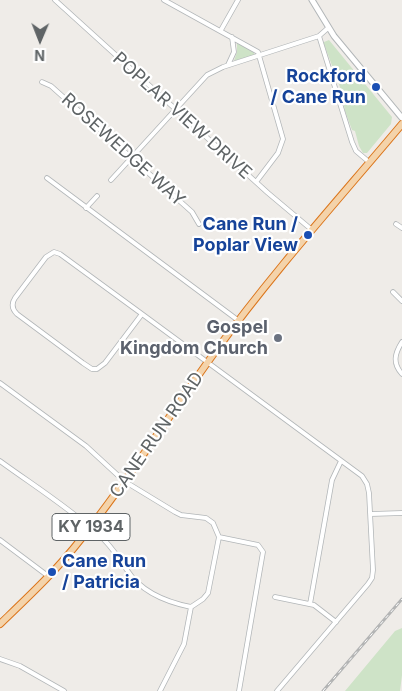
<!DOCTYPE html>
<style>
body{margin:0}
#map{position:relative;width:402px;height:691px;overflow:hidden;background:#efece8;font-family:Inter,sans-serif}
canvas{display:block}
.north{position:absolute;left:15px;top:15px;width:50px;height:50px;-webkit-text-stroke:4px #fff;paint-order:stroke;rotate:181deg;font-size:14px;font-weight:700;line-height:20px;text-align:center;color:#5f6466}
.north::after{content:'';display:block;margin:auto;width:18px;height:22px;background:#5f6466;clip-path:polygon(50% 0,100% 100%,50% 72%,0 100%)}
</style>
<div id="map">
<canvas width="402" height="691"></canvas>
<div class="north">N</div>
</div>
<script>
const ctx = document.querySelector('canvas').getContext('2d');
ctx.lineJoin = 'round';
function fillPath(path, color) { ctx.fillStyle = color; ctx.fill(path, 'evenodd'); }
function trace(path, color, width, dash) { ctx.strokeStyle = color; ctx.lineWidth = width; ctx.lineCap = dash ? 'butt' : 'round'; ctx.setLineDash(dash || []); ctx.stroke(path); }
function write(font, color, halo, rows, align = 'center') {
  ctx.font = font + ' Inter,sans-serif'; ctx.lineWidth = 4.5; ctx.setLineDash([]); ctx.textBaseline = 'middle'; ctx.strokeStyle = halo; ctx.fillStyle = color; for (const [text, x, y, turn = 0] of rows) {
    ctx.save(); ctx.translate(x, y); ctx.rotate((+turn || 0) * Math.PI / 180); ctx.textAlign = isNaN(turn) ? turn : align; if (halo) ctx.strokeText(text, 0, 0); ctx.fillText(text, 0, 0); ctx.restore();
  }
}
fillPath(new Path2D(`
 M329,40L392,117L391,124L367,153H363L359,146L355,131L352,130L345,111L340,87L324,44V42Z
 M237,42L253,51L255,55L234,61L237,52Z
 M402,628V675L400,691H345L395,631Z`), '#cee3c7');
const minor = new Path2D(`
 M55,0L268,193L312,230
 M164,0L258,52L283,139L278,153L256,182
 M221,30L238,0
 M319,36L352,142L356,151L369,162
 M228,65L234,52L232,37
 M42,82L51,86L192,212L199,224
 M47,178L239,321
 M111,180L207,75L223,67L319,36L328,28
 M86,208L97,196
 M396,224L402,228
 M54,252L60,254L142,314L105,363L97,369H92L83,363L17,314C12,309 11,304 15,298L46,257Z
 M393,292L402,301
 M142,314L362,476L367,484L369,493L373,570L372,578L368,584L277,691
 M402,342C395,353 392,363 402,374
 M0,383L86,446L124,481L175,512L181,515L206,518L213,523L219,537L208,593L203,599L191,607L184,644L160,691
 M0,461C33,485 68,507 98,534C112,546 117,556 127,570C141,592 166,602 191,607
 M371,514L402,513
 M219,537L258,545L263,552L239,691
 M0,540L48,576
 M275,597L314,605L336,622
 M310,604L332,480L341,461
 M0,659L20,666L64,691`);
const secondary = new Path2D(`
 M312,0L334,36L402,118`);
const trunk = new Path2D(`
 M0,624C28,597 57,570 81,539C129,479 170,414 215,352C273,272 339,199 402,124`);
trace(minor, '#b2b6b8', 5.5);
trace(secondary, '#b2b6b8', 7);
trace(trunk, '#db751b', 8);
trace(minor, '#fff', 4);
trace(secondary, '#fff', 5);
trace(trunk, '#f4d3aa', 6);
const rail = new Path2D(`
 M323,691L402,599`);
trace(rail, '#b3b4b4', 3);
trace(rail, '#fff', 1, [4]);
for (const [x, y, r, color] of [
 [376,87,5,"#1a4fb4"],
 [308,235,5,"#1a4fb4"],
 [278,338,5,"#6b7280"],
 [52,572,5,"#1a4fb4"]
]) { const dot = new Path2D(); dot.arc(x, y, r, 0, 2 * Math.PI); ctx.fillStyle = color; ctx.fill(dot); trace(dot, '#fff', 2); }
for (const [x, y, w] of [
 [91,527,78]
]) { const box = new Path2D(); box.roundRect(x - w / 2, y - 13.5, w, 27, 4); ctx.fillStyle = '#fff'; ctx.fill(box); trace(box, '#5f6466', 1); }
write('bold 16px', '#5f6466', null, [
 ["KY 1934",91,527]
]);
write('bold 18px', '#164399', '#fff', [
 ["Rockford",366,77],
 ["/ Cane Run",366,98],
 ["Cane Run /",298,225],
 ["Poplar View",298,246],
 ["Cane Run",62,562,"left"],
 ["/ Patricia",62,583,"left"]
], 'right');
write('18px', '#5f6466', '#fff', [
 ["POPLAR VIEW DRIVE",182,116,42],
 ["ROSEWEDGE WAY",123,150,42],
 ["CANE RUN ROAD",157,435,-55]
]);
write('bold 18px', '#5b616d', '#fff', [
 ["Gospel",268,328],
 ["Kingdom Church",268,349]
], 'right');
</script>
